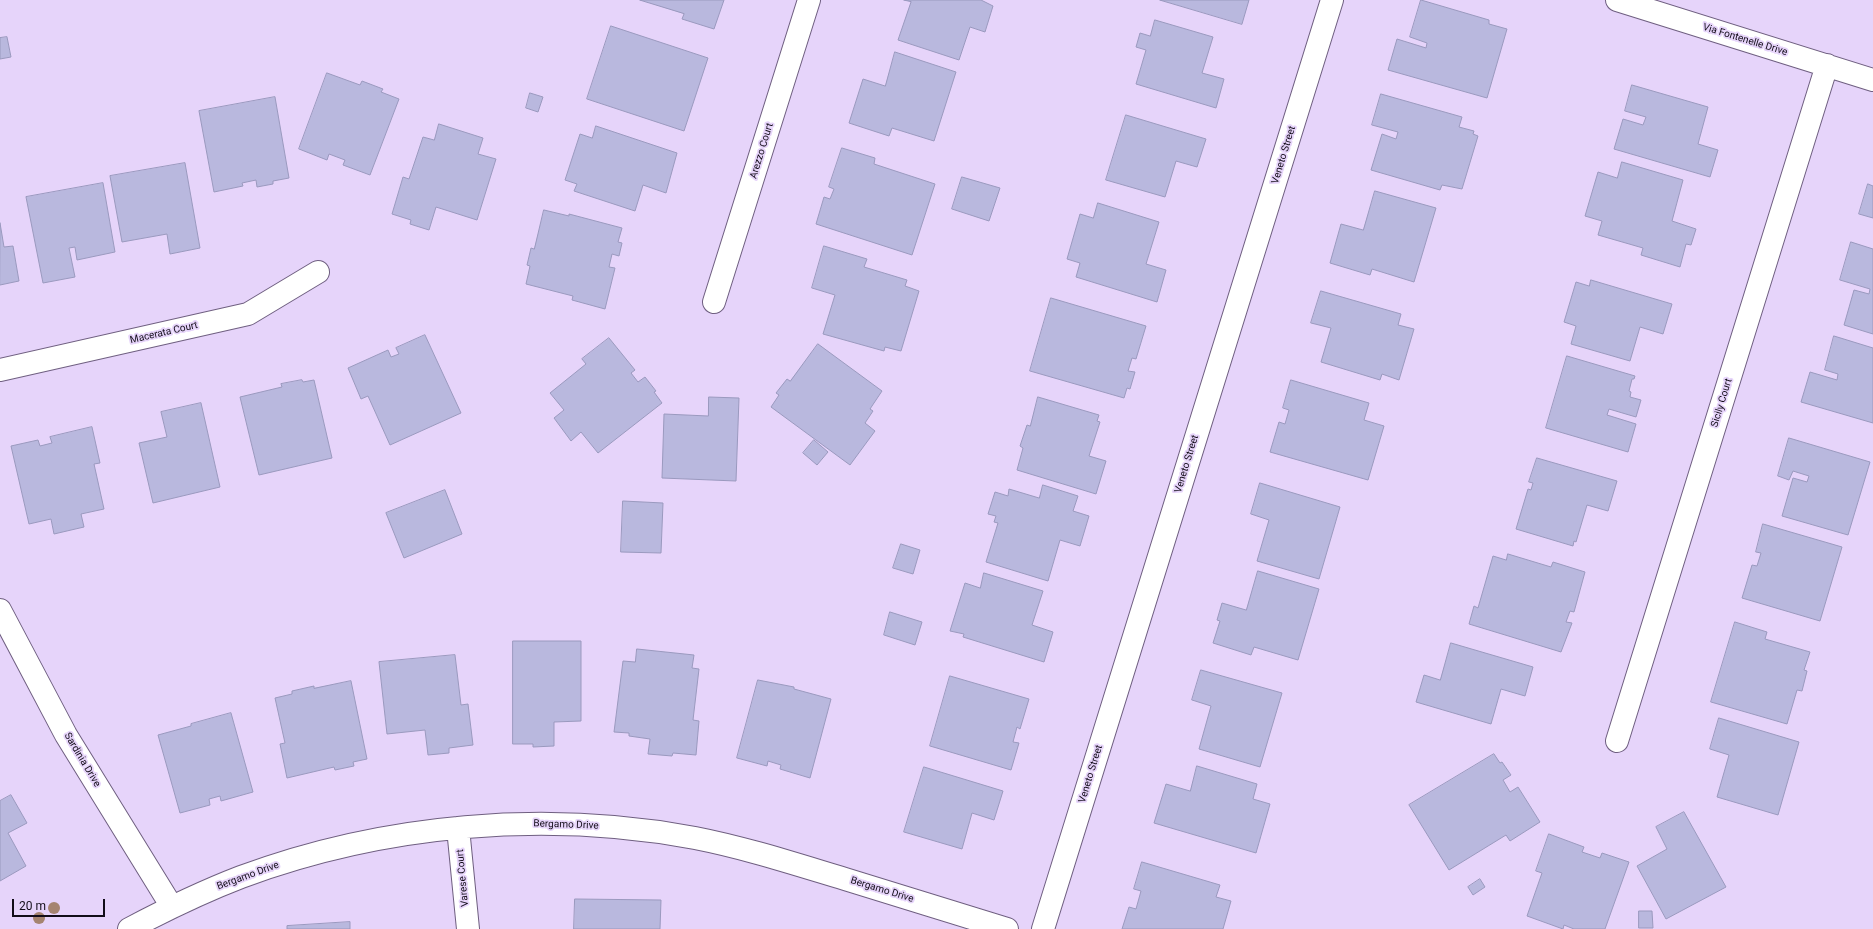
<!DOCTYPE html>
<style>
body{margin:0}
#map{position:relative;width:1873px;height:929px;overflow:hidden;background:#e6d4fa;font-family:Roboto,sans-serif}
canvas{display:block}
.scale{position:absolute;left:12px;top:899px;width:93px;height:18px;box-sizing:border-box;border:2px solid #120c18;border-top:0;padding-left:5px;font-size:12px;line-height:14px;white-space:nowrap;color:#120c18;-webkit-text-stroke:3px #e6d4fa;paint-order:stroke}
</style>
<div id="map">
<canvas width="1873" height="929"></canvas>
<div class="scale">20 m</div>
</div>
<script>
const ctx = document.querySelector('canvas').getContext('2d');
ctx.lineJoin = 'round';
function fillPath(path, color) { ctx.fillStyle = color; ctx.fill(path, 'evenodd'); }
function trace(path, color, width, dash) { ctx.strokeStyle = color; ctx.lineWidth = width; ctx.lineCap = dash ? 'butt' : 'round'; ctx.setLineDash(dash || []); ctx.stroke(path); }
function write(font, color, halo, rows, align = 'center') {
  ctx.font = font + ' Roboto,sans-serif'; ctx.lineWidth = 3.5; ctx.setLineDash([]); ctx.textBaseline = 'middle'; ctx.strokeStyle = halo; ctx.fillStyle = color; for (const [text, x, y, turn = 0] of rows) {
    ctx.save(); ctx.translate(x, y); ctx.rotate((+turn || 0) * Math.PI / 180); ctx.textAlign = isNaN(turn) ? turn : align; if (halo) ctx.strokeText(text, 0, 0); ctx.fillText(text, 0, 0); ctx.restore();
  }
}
const building = new Path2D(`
 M640,0H724L714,29L682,19L684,14Z
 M904,0H981L993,6L985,32L970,27L959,60L898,40L911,2Z
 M1160,0H1249L1242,24Z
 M1421,0L1489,20V24L1507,29L1487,98L1388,70L1397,39L1426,48L1427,43L1410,37Z
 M1155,20L1213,37L1202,73L1224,79L1216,108L1136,84L1146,50L1136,47L1140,33L1150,36Z
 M611,26L708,58L684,131L587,99Z
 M7,37L11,57L0,59V38Z
 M895,52L956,72L934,141L892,128L889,136L849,123L863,79L885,86Z
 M327,73L360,85L362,81L383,89L381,92L399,99L370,175L343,165L345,160L329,154L327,160L299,149Z
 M1632,85L1708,107L1698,144L1718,150L1710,177L1614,149L1623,119L1643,125L1646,117L1625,111Z
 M530,93L543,97L538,112L526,108Z
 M1381,94L1462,117L1459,127L1474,131L1473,134L1478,136L1462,189L1442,185L1440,190L1371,170L1382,134L1396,139L1398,132L1372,125Z
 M275,97L289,178L273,181V184L257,187L256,180L242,183L243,186L214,192L199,111Z
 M1126,115L1206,139L1197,167L1176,161L1165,197L1106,180Z
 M439,124L483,138L478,154L496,159L477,220L436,207L429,230L410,224L411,220L392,214L403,177L409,179L423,137L434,140Z
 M596,126L677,153L666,193L643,185L635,211L574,191L577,184L565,180L580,134L592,138Z
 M842,148L875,158L874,164L935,184L912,255L816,224L824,197L830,199L834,189L829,187Z
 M1622,162L1683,180L1672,221L1696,229L1691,245L1686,244L1680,267L1641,255L1643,248L1598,235L1602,221L1585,216L1598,172L1617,178Z
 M185,163L200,248L170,254L167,234L122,242L110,176Z
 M962,177L1000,188L989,221L952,209Z
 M103,183L115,252L77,260L75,247L69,248L75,277L43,283L26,197Z
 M1868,184L1873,186V218L1859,214Z
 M1375,191L1436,208L1414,282L1372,269L1370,275L1330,263L1341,224L1363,230Z
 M1098,203L1159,222L1146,264L1166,270L1157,302L1076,277L1080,263L1067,259L1080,214L1093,218Z
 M544,210L569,216V214L622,228L618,242L622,243L619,256L612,254L609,267L615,268L605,309L572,300L573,296L526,284L530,266L527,265L531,248L534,249Z
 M0,223L4,247L13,246L19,281L0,285Z
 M1851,242L1873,249V334L1844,325L1854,290L1869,294L1870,289L1840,280Z
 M824,246L867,259L864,267L907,280L905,286L919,291L901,351L885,347L884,351L823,334L835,295L812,288Z
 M1591,280L1672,304L1663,334L1640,327L1630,361L1571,344L1576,326L1564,322L1576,282L1589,286Z
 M1321,291L1401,314L1398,325L1414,329L1399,380L1382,374L1380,380L1321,362L1331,328L1311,323Z
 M1051,298L1146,326L1136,359L1132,358L1128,371L1135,372L1130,389L1127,388L1124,398L1030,371Z
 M425,335L461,413L390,445L368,396L361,399L348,368L388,350L391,357L399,354L396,348Z
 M1834,336L1873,348V423L1801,402L1810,372L1837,380L1838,374L1825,370Z
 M609,338L635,370L631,373L638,382L645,377L656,391L654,392L662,403L598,453L581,432L571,441L554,418L564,410L550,393L586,364L582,359Z
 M818,344L882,391L870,409L873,411L865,423L875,431L850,465L771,407L779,395L776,393L787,379L790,381Z
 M1567,356L1635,376L1634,379H1632L1629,391L1631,392L1630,397L1641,400L1636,417L1609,409L1607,415L1636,424L1628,452L1546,428Z
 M302,380L303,382L314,380L332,458L259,475L240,397L282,387L281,384Z
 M1291,380L1369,403L1364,420L1384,426L1368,480L1270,452L1279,422L1285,424L1289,410L1283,408Z
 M709,397L739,398L736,481L662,478L664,414L708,416Z
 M1038,397L1099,415L1097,421L1100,422L1089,456L1106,461L1096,494L1017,470L1023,448L1020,446L1027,425L1030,426Z
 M201,403L220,487L153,503L139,443L167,437L161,412Z
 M92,427L100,463L94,464L104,509L81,514L84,527L54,534L51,519L29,524L11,446L38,440L40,446L52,443L50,437Z
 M1789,438L1870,462L1848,535L1782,516L1793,478L1807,482L1809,476L1793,471L1789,480L1778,476Z
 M814,440L828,452L817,465L803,453Z
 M1537,458L1617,481L1608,511L1587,505L1576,542L1574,541L1573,546L1516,529L1528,489L1531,490L1533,483L1529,482Z
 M1260,483L1340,507L1319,579L1257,561L1269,520L1251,514Z
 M1043,485L1078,496L1073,511L1089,516L1080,546L1060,540L1048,581L986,562L998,523L994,522L996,516L988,514L995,492L1008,496L1009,489L1039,498Z
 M445,490L462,534L404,558L386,513Z
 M623,501L663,503L661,553L621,552Z
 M1763,524L1842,547L1820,621L1742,598L1752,565L1757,566L1761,553L1756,552Z
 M901,544L920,550L913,574L893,568Z
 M1508,554L1551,567L1553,562L1585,572L1574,612L1570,611L1566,622L1572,623L1561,652L1469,624L1474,606L1478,608L1493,556L1506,560Z
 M1258,571L1319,589L1298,660L1254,647L1251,655L1213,643L1220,621L1217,620L1222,603L1246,610Z
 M984,573L1043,591L1032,625L1053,632L1044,662L963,637L964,634L950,631L965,583L980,588Z
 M890,612L922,622L915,645L884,635Z
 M1735,622L1767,632L1765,639L1810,652L1804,670L1807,671L1802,691L1797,690L1787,724L1711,702Z
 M513,641H581V721L554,722V746L533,747V744H513Z
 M1451,643L1533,667L1525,696L1501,689L1491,724L1416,702L1424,675L1440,680Z
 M637,649L694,655L692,668L699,669L693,720L699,721L696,755L673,753L672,756L648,754L650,739L629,736V733L614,732L623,661L635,662Z
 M455,655L461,705L468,704L473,745L449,748V753L428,755L425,730L387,734L379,662Z
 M1201,670L1282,693L1260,767L1199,749L1211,706L1192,700Z
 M950,676L1029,699L1020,729L1017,727L1013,742L1019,743L1011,770L930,746Z
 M758,680L794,687V689L831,699L810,778L780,769L781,765L768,761L767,766L737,758Z
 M351,681L367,759L353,762L354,766L335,770L334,767L287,778L280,744L285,743L275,698L292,694V691L314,686V688Z
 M231,713L253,792L221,801L220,796L209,799L210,805L180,813L158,735L191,726V724Z
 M1719,718L1799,742L1778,815L1717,797L1729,755L1710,749Z
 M1494,754L1500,763L1502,762L1511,775L1503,780L1510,792L1518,787L1540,822L1510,841L1506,835L1449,870L1409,805Z
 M1197,766L1257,784L1253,799L1270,804L1256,853L1154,823L1166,784L1190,791Z
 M924,767L1003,791L994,820L972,813L962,849L904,832Z
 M11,795L27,823L8,833L26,866L0,881V801Z
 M1684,812L1726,887L1666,919L1637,866L1667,849L1656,827Z
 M1549,834L1584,847L1582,852L1600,858L1602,853L1629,862L1605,929H1574L1564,925L1563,929L1527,916L1542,873L1536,871Z
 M1142,862L1220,885L1216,897L1231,901L1223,929H1122L1129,907L1136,909L1141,891L1134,889Z
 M1480,879L1485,887L1473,895L1468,887Z
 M575,899L661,900L660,929H574Z
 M1639,911H1652L1653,928H1639Z
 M350,922V929H287V926Z`);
fillPath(building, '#b9b8de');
trace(building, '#9a99be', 1);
const minor = new Path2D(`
 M1617,0L1873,80
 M714,302L809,0
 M0,370L248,314L318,272
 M0,610L66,735L172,907
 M1617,741L1827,65
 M458,828L468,929
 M129,929C165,910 202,892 241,877C384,824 545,810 695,838C746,848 795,864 845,879C899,896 953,912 1007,929
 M1043,929L1332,0`);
trace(minor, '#6f5f80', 24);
trace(minor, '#fff', 22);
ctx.fillStyle = '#a58470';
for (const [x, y] of [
 [54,908],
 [39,918]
]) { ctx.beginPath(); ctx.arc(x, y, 6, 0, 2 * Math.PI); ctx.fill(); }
write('10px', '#120c18', '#e6d4fa', [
 ["Via Fontenelle Drive",1745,40,17],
 ["Arezzo Court",762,151,-73],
 ["Veneto Street",1284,155,-73],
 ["Macerata Court",164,333,-13],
 ["Sicily Court",1722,403,-73],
 ["Veneto Street",1187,464,-73],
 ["Sardinia Drive",82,760,59],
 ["Veneto Street",1091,774,-73],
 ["Bergamo Drive",566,825,2],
 ["Bergamo Drive",248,876,-20],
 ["Varese Court",463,878,-95],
 ["Bergamo Drive",882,890,17]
]);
</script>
